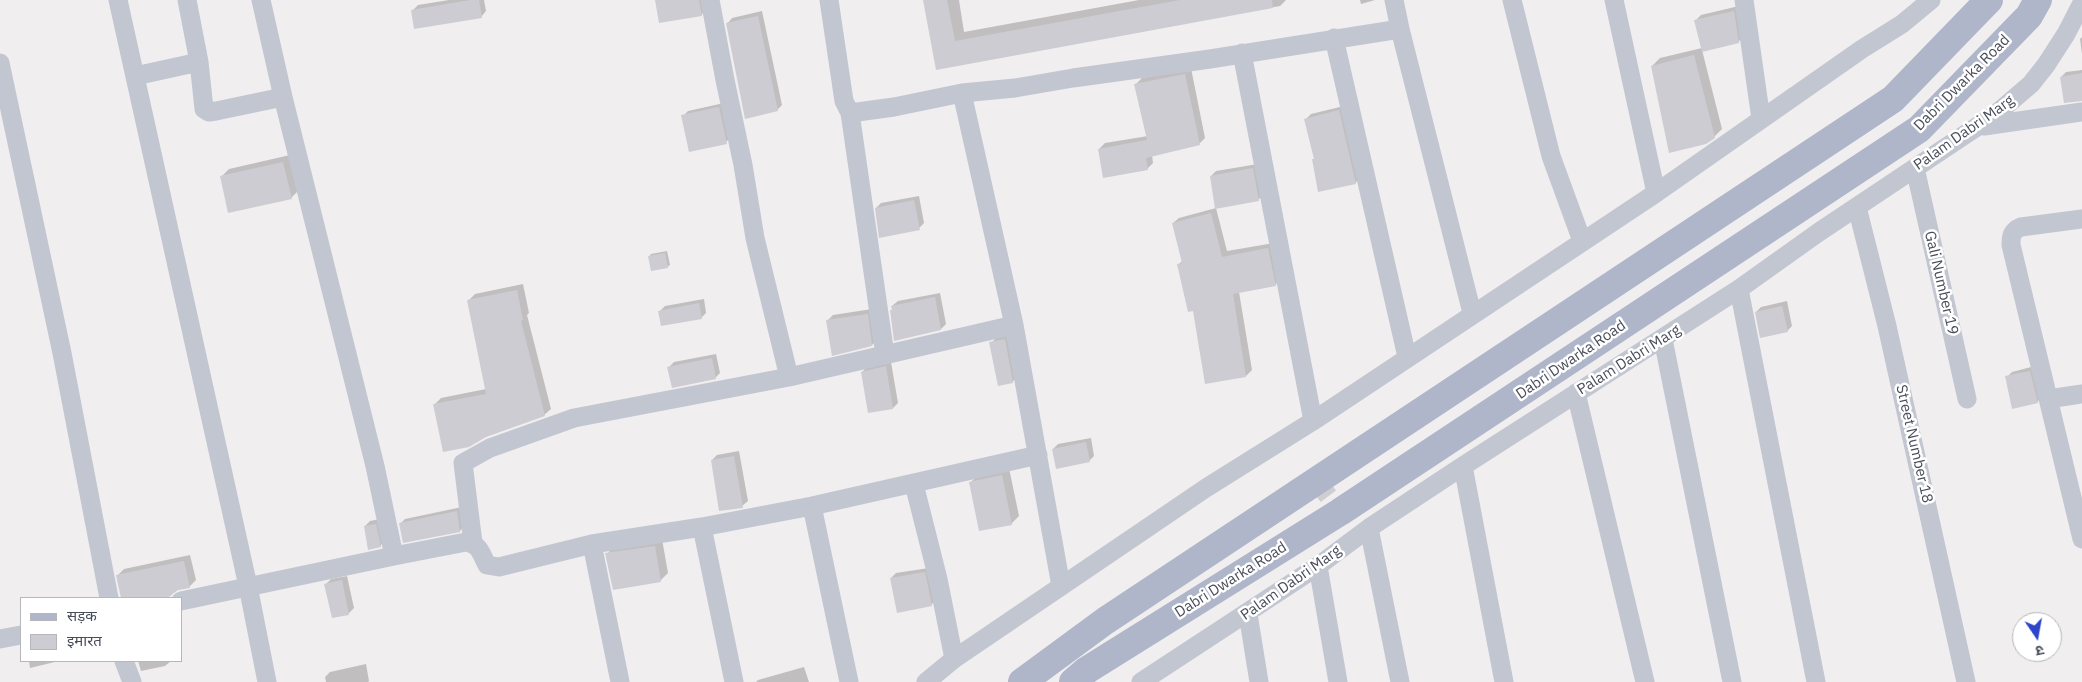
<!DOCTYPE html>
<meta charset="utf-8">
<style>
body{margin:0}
#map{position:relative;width:2082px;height:682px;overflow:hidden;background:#f0eeee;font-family:"IBM Plex Sans","Noto Sans Devanagari",sans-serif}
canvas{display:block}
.legend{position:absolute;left:20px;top:597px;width:162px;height:65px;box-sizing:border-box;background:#fff;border:1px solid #b6b7bd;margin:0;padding:6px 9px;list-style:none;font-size:15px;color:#484c59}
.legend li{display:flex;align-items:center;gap:10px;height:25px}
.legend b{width:25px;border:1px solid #b6b7bd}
.north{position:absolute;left:2012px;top:612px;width:50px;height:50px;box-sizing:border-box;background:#fff;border:1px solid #b6b7bd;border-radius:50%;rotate:168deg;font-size:14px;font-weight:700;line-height:20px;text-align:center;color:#484c59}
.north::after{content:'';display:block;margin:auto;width:18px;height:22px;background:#2d45ca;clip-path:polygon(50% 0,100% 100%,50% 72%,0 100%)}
</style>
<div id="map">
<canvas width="2082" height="682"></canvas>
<ul class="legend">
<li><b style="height:6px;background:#b0b6c9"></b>सड़क</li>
<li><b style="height:14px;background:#ccccd2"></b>इमारत</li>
</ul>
<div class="north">उ</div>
</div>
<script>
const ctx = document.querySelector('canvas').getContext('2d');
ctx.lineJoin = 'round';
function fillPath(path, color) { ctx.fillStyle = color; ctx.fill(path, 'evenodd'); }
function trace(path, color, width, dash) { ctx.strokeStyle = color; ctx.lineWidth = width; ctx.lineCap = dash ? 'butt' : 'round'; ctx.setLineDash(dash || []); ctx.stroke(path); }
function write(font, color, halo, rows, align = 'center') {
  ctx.font = font + ' "IBM Plex Sans",sans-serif'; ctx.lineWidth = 5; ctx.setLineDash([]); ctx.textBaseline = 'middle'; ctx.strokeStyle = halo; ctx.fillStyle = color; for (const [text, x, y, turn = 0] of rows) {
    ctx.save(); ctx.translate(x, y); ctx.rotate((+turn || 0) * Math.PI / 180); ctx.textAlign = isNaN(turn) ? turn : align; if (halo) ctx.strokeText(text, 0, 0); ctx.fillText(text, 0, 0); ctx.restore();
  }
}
fillPath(new Path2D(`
 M449,0H484L486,11L481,17L413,10L418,5Z
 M656,0H704L706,10L701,15Z
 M924,0H959L964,32L1139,0H1286L1280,6L937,68Z
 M1360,0H1375L1361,4Z
 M1739,6L1743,37L1738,42L1702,50L1722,129L1714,137L1652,66L1660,58L1702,48L1696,20L1701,15Z
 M762,11L782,105L777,110L727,24L732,18Z
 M2082,37V54L2080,39Z
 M1191,68L1205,138L1199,144L1152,155L1153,163L1147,169L1099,149L1105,143L1148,136L1136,84L1142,78Z
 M2082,70V100L2061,77L2066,72Z
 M724,103L731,137L726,142L683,116L688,111Z
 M1344,106L1360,178L1355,183L1313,160L1315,158L1306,119L1311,114Z
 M290,155L299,190L291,198L221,177L229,169Z
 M1258,164L1264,194L1258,200L1211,176L1216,171Z
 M919,196L924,223L919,228L876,208L881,203Z
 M1216,208L1227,251L1274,243L1281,279L1275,285L1239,292L1252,370L1246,376L1194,309L1178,265L1183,260L1173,223L1179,218Z
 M667,251L670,265L667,267L649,257L651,254Z
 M523,284L529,313L527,315L551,409L544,415L435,404L441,398L486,389L469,300L475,294Z
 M940,293L946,324L941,329L893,309L892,306L898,301Z
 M704,299L706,313L701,318L660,311L665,306Z
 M1787,301L1792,326L1787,331L1756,312L1761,307Z
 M872,309L877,340L872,345L828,320L833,315Z
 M1010,334L1018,377L1012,382L991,343L996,338Z
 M716,354L720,373L715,378L669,367L674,362Z
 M891,362L898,403L893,408L862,372L867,367Z
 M2035,366L2042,397L2037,402L2007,377L2012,372Z
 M1091,438L1094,456L1089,461L1053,449L1058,444Z
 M739,451L748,501L742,506L712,460L717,455Z
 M1009,468L1019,516L1011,524L970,483L978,475Z
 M462,507L465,525L460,531L400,524L405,519Z
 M380,519L385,541L380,546L365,526L370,521Z
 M662,539L668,573L660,581L607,554L614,546Z
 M190,555L196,580L189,587L176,590L170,596L161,598H123L118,575L124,569Z
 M929,568L936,600L931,605L891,578L896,573Z
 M347,576L354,608L348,614L326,584L331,579Z
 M29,661H59L30,668Z
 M138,661H171L165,666L141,671Z
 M366,664L369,681L368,682H326L325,677L330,672Z
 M804,667L809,682H756L758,680Z`), '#0003');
fillPath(new Path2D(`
 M470,0H479L482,18L414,29L411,10Z
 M655,0H699L702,16L659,23Z
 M923,0H947L955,41L1180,0H1272L1273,8L936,70Z
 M1734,11L1739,43L1702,52L1694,20Z
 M758,16L778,111L745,119L726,23Z
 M1694,55L1715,138L1706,144L1669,153L1651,66Z
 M2082,73V101L2064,103L2060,77Z
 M1185,74L1200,145L1146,158L1148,170L1103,178L1098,149L1147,140L1134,84Z
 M719,107L727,144L689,152L681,115Z
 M1339,110L1356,184L1318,192L1312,159H1314L1304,119Z
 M283,162L292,199L228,213L220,176Z
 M1253,168L1259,201L1215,209L1210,176Z
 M914,200L920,230L879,238L875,208Z
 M1211,213L1222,257L1268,248L1276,286L1233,294L1246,377L1205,384L1193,311L1188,312L1177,264L1182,263L1172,223Z
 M665,253L668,268L651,271L648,256Z
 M517,290L523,320L521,321L545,416L486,437L469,447L443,452L433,404L486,394L467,300Z
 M935,297L941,330L894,341L890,310H892L891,306Z
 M699,303L702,319L661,326L658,311Z
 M1782,306L1788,332L1760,338L1755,312Z
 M868,314L872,346L832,356L826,320Z
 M1005,339L1013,383L998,386L989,342Z
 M712,358L716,379L672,388L667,367Z
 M886,366L893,409L868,413L861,372Z
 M2030,371L2038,403L2012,409L2005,376Z
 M1086,442L1090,462L1056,469L1052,449Z
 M734,456L743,508L719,511L711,460Z
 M1002,475L1012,525L979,531L969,482Z
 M457,511L460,532L403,543L399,523Z
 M376,524L381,547L368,550L364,526Z
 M655,546L661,582L613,590L605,553Z
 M184,561L190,588L178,590L167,598H121L116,575Z
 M925,572L932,606L897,613L890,578Z
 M342,580L349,615L332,618L324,584Z`), '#ccccd2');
trace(new Path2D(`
 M1317,481L1340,512`), '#ceced0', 19, [19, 9]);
trace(new Path2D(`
 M118,0L248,586L267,682
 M187,0L199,62L204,109L209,112L216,111L283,97
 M710,0L725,80L743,165L755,238L789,377
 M829,0L844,101L850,113L885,355
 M1394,0L1400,29
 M1512,0L1551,156L1582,241
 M1614,0L1656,193
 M1744,0L1761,119
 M1334,38L1407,357
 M1242,53L1313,421
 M0,63L62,353L109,598
 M135,76L199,62
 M850,113L894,107L962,93
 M1984,126L2082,112
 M1915,168L1967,399
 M1857,207L1887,326L1966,682
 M2082,219L2021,227C2012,231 2011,235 2011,245L2082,539
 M1739,289L1816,682
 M1014,325L1061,586
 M1663,339L1732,682
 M1576,393L1645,682
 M2048,399L2082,394
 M1463,466L1504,682
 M914,484L938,579L954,659
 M812,506L849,682
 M702,527L734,682
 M1369,528L1400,682
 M473,543L463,463L490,448L574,418L789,377L1014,325L962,93L1015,88L1073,78L1210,59L1400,29L1472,313
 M592,544L620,682
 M394,556L466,542C480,544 481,554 487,565L499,567L592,544L702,527L812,506L1038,455
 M1318,566L1338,682
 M181,601L394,556L375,466L283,97L261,0
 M1248,614L1259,682
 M0,639L21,635
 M124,661L132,682
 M926,682L954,659L1206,488L1313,421L1656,193L1862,49L1902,24L1931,0
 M1141,682L1318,566L1369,528L1463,466L1739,289L1819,232L1996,114L2031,84L2046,65L2066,34L2082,3`), '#c2c6d1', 19);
trace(new Path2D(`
 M1022,682L1105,621L1893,99L1989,0
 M1073,682L1087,670L1340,512L1919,129L2029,16L2038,0`), '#b0b6c9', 28);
write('15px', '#484c59', '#fff', [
 ["Dabri Dwarka Road",1962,83,-45],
 ["Palam Dabri Marg",1964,133,-35],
 ["Gali Number 19",1941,283,77],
 ["Dabri Dwarka Road",1571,360,-34],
 ["Palam Dabri Marg",1629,360,-32],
 ["Street Number 18",1914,444,77],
 ["Dabri Dwarka Road",1231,580,-32],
 ["Palam Dabri Marg",1291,583,-35]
]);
</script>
